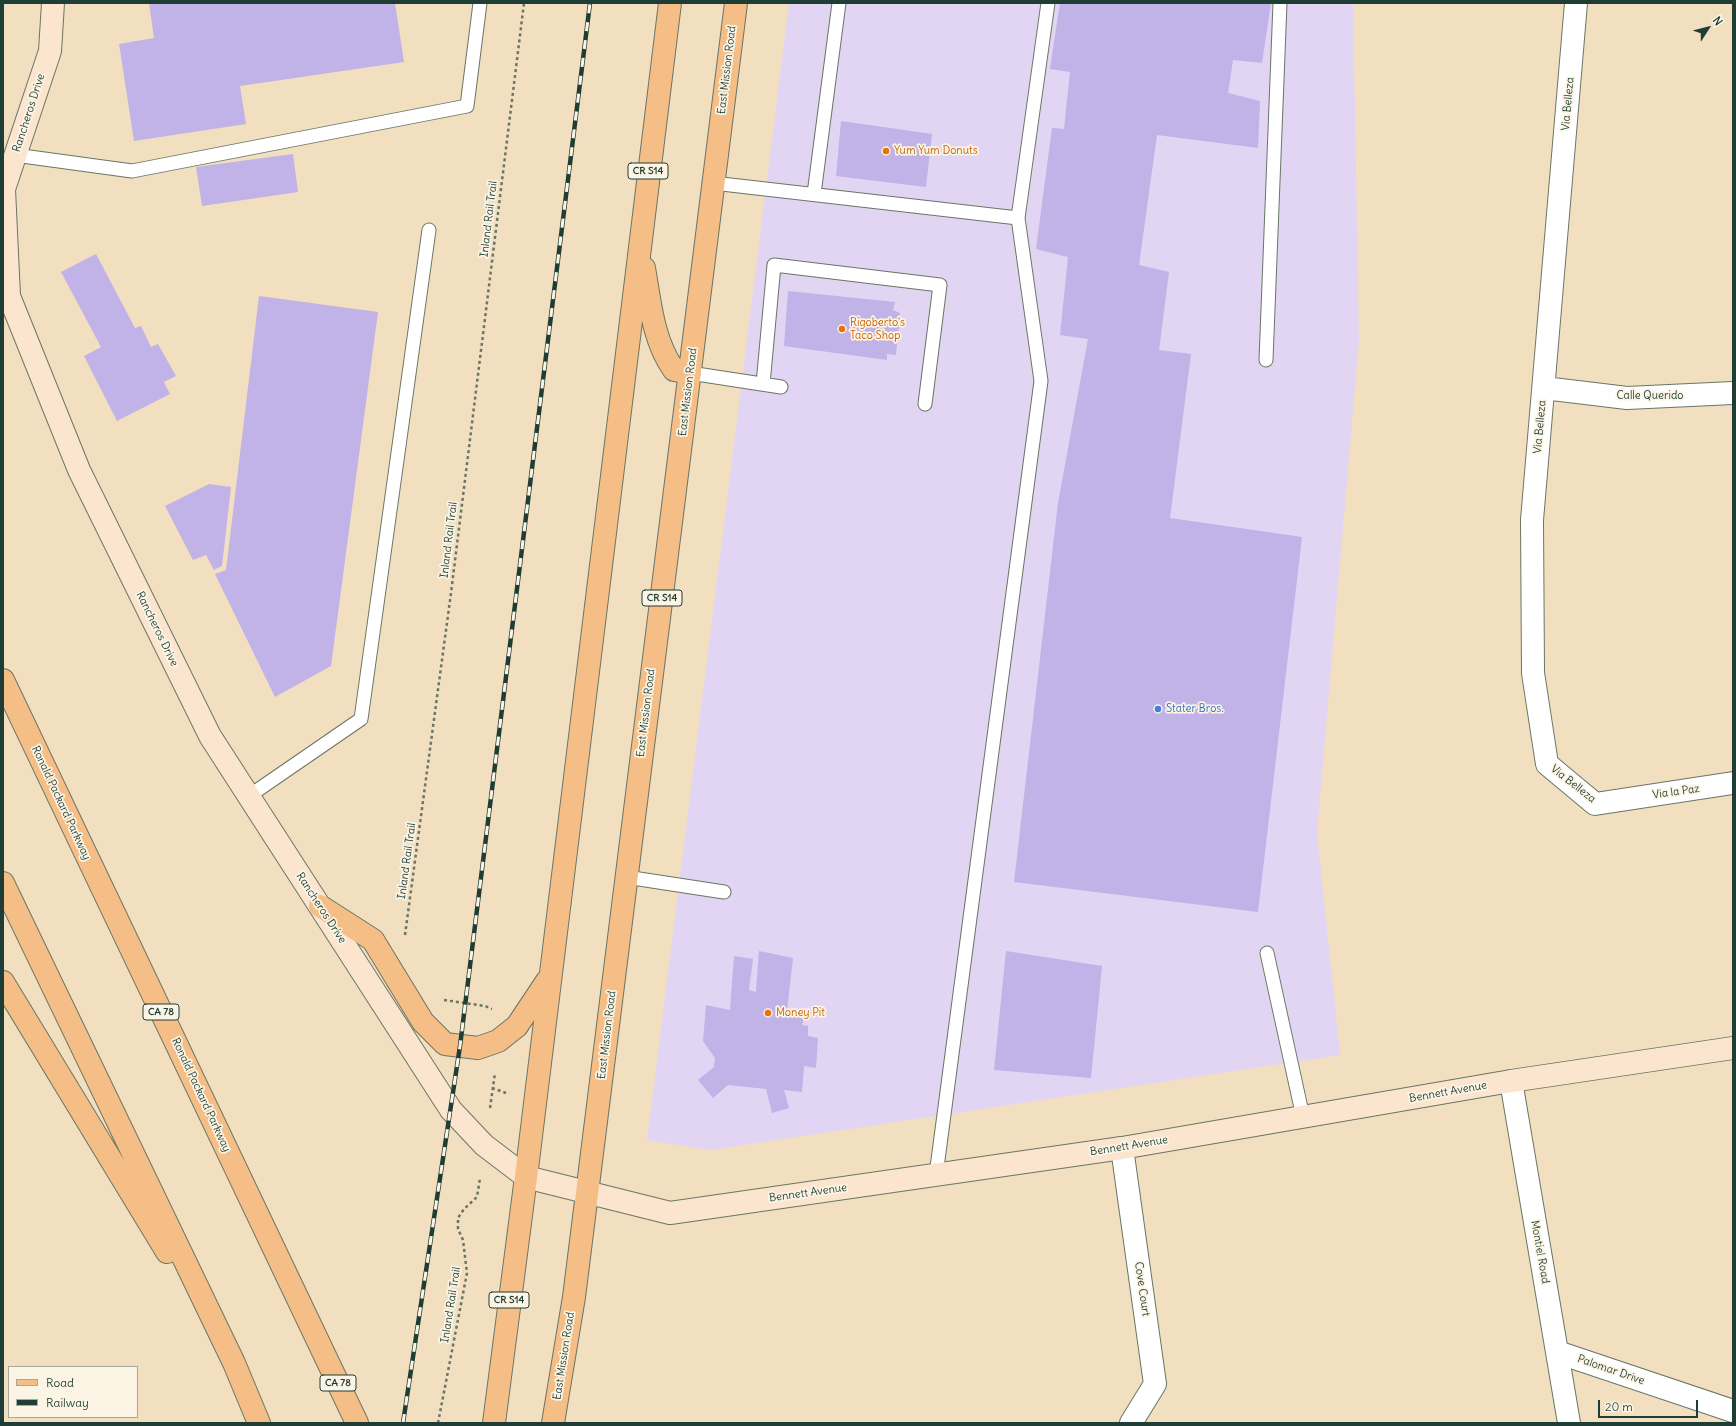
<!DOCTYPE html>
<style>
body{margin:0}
#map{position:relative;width:1736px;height:1426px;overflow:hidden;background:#f2dfc0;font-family:Delius,sans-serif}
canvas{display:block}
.frame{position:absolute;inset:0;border:4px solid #1f3d34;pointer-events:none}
.legend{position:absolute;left:8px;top:1366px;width:130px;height:52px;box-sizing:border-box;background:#fcf5e5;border:1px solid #a4ab9e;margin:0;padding:5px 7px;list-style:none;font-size:12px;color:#1f3d34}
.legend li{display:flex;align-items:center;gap:8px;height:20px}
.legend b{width:20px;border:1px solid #a4ab9e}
.north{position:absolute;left:1688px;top:8px;width:40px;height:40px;-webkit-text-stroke:3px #fcf5e5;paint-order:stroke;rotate:54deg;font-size:11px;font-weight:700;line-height:16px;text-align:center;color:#1f3d34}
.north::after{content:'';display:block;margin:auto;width:14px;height:18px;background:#1f3d34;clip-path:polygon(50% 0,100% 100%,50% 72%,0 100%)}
.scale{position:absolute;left:1598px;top:1400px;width:100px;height:18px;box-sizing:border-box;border:2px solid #1f3d34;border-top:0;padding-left:5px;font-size:12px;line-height:14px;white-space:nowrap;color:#1f3d34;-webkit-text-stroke:3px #fcf5e5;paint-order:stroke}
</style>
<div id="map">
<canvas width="1736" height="1426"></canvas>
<div class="frame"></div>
<ul class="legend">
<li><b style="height:5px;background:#f5be86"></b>Road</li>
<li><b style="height:5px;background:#1f3d34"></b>Railway</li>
</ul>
<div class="north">N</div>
<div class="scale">20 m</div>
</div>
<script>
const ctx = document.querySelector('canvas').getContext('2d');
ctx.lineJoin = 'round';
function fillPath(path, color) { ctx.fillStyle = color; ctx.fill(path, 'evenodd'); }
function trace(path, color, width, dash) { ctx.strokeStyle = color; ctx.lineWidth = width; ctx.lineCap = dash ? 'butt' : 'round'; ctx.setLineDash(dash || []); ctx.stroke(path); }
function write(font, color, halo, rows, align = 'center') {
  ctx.font = font + ' Delius,sans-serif'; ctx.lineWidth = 3.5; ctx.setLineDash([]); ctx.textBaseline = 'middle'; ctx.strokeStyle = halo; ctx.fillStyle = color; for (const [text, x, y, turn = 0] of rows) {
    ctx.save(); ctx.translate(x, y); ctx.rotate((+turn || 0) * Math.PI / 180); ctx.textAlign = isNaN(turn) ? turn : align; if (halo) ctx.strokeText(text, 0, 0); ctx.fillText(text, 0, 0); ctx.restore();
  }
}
fillPath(new Path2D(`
 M789,3H1353L1359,340L1317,832L1340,1055L710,1150L647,1140Z`), '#e2d4f3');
fillPath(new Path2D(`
 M149,3H395L404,62L240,86L246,124L134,141L119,44L154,38Z
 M1060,3H1271L1262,63L1233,60L1228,93L1260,101L1258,148L1157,135L1139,265L1169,272L1159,350L1191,354L1170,518L1302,537L1258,912L1014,882L1058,503L1088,339L1060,335L1068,257L1036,249L1052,128L1064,129L1070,72L1050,69Z
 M841,121L932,134L926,187L836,176Z
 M293,154L298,192L202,206L196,167Z
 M96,254L135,328L141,326L151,347L158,344L176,376L164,382L170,394L117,421L84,356L101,347L61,272Z
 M788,291L895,302L893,310L900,313L896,355L887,354V360L784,346Z
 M259,296L378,312L331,666L275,697L215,574L226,570Z
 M209,484L231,487L222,566L214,570L206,555L193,560L165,506Z
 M759,951L793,958L787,1011L805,1013L802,1025L808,1026V1036L818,1038L816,1068L804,1066L802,1092L784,1090L789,1108L772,1113L766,1089L728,1085L713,1098L698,1080L714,1067L715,1058L703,1041L706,1005L730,1010L734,956L753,959L749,990L756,992Z
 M1006,951L1102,966L1091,1078L994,1070Z`), '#c1b2e8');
const lane = new Path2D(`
 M15,155L132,171L467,106L480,3
 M713,183L1018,218L1048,3
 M814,194L839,3
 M1266,360L1280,3
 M690,373L781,387
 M763,384L774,265L940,285L925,404
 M249,796L361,719L429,230
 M626,877L724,892
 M1267,953L1303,1117
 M936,1175L1041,381L1018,218`);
const street = new Path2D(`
 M1576,3L1532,520L1533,673L1547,764L1595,804L1733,783
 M1544,388L1627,398L1733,393
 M1511,1081L1569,1423
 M1122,1148L1155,1384L1131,1423
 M1557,1352L1733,1411`);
const secondary = new Path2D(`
 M53,3L50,51L4,189L9,296L79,470L210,736L451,1110L484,1145L526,1177L670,1213L1122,1148L1511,1081L1733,1048`);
const primary = new Path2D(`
 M644,268C650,302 653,341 674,370L690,373
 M320,906L373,940L423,1022L445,1044L478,1048L498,1041L517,1026L547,981
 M494,1423L526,1177L670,3
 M553,1423L574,1297L736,3`);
const highway = new Path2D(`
 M3,680L357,1423
 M3,883L234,1363L259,1423
 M3,982L167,1252`);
trace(lane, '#697665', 15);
trace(street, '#697665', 24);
trace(secondary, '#697665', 24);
trace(primary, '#697665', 24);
trace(highway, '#697665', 24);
trace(new Path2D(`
 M405,935L451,593L524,3
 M444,1000L485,1006L492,1009
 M492,1088L506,1093
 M490,1108L495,1073
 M438,1423L467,1273L463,1240L458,1229V1218L464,1209L477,1197L480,1178`), '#697665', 2.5, [3, 3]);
trace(lane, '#fff', 13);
trace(street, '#fff', 22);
trace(secondary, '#fbe5cf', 22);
trace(primary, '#f5be86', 22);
trace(highway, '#f5be86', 22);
const rail = new Path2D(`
 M403,1423L460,1046L590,3`);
trace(rail, '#1f3d34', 4.5);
trace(rail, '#fcf5e5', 3, [9]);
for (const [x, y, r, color] of [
 [886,151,4,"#e8710a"],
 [842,329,4,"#e8710a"],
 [1158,709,4,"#3f7fe0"],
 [768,1013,4,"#e8710a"]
]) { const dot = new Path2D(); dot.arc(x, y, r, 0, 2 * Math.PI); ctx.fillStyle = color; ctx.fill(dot); trace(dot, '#fcf5e5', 1.5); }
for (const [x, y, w] of [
 [648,171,40],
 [662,598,40],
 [161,1012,36],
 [509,1300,40],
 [338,1383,36]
]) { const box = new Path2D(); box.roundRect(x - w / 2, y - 8, w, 16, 3); ctx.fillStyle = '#fcf5e5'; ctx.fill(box); trace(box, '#1f3d34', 1); }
write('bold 10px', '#1f3d34', null, [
 ["CR S14",648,171],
 ["CR S14",662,598],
 ["CA 78",161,1012],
 ["CR S14",509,1300],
 ["CA 78",338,1383]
]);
write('11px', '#1f3d34', '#fcf5e5', [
 ["East Mission Road",727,70,-83],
 ["Via Belleza",1568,104,-85],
 ["Rancheros Drive",29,113,-72],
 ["Inland Rail Trail",489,219,-83],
 ["East Mission Road",688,392,-83],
 ["Calle Querido",1650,396],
 ["Via Belleza",1540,427,-85],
 ["Inland Rail Trail",449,540,-83],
 ["Rancheros Drive",157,629,64],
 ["East Mission Road",646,713,-83],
 ["Via Belleza",1573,784,38],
 ["Via la Paz",1676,792,-8],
 ["Ronald Packard Parkway",61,803,65],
 ["Inland Rail Trail",407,861,-82],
 ["Rancheros Drive",321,908,57],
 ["East Mission Road",607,1035,-83],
 ["Bennett Avenue",1448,1092,-10],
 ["Ronald Packard Parkway",201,1095,65],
 ["Bennett Avenue",1129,1146,-9],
 ["Bennett Avenue",808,1193,-8],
 ["Montiel Road",1540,1252,80],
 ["Cove Court",1142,1289,82],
 ["Inland Rail Trail",451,1305,-81],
 ["East Mission Road",564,1356,-81],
 ["Palomar Drive",1611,1370,19]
]);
write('11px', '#c56008', '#fcf5e5', [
 ["Yum Yum Donuts",894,151],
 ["Rigoberto's",850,323],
 ["Taco Shop",850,336],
 ["Money Pit",776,1013]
], 'left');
write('11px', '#366cbe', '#fcf5e5', [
 ["Stater Bros.",1166,709]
], 'left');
</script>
